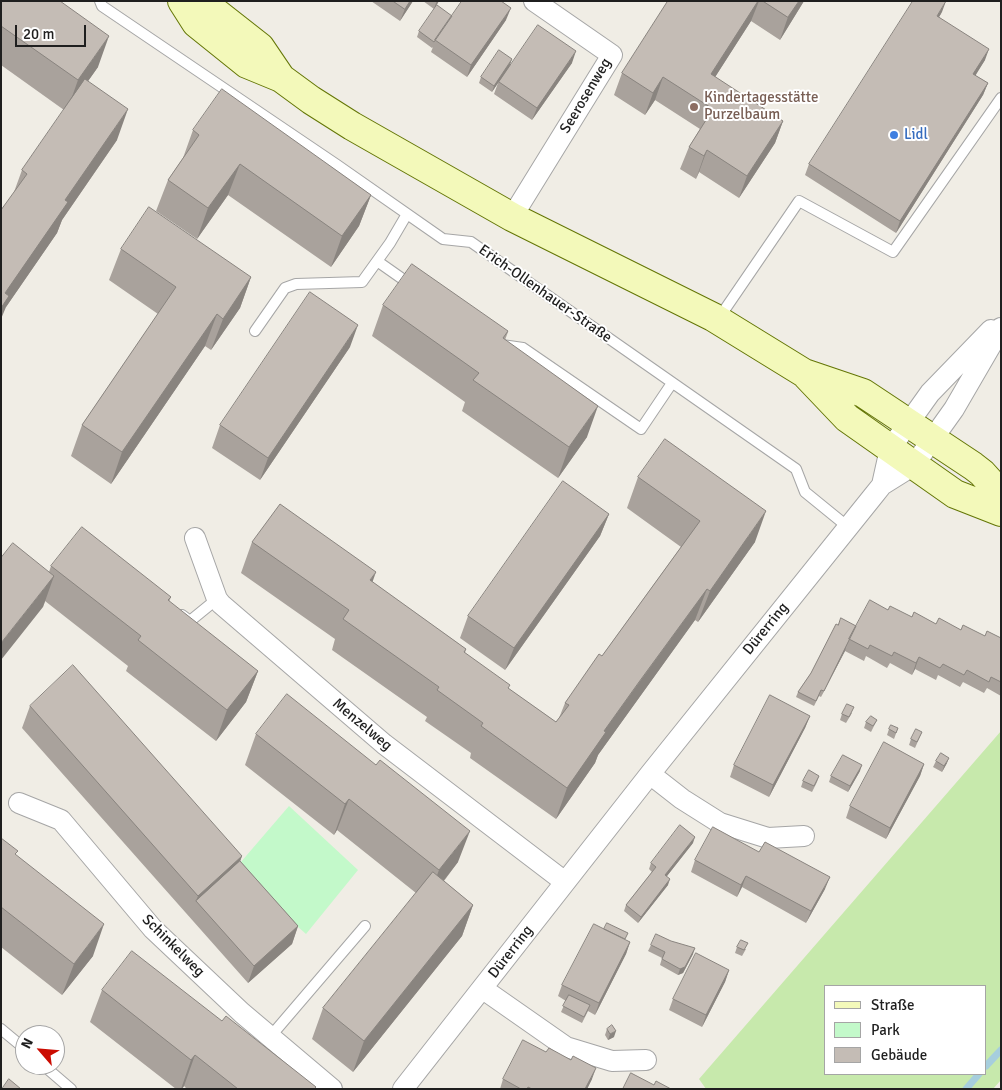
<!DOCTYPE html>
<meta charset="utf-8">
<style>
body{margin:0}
#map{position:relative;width:1002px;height:1090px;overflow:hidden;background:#f0ede5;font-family:Signika,sans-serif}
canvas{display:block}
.frame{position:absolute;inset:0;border:2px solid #1f1f1f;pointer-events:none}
.legend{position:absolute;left:824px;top:985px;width:162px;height:90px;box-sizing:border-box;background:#fff;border:1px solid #a5a5a5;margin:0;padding:6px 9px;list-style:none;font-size:15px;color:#1f1f1f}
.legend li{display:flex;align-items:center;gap:10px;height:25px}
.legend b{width:25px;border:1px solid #a5a5a5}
.north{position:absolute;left:15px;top:1025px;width:50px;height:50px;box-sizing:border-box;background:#fff;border:1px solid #a5a5a5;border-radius:50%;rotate:297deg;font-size:14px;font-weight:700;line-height:20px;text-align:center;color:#1f1f1f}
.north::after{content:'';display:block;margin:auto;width:18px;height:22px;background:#cb0c02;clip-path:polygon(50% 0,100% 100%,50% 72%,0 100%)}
.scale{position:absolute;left:15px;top:25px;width:71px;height:22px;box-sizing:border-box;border:2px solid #1f1f1f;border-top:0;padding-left:6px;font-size:15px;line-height:18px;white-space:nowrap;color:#1f1f1f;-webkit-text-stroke:4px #fff;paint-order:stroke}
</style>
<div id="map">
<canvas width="1002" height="1090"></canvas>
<div class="frame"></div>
<ul class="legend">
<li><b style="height:6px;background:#f3f9ba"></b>Straße</li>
<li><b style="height:14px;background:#c3f9ca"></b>Park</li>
<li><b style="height:14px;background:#c4bcb5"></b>Gebäude</li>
</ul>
<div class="north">N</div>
<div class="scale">20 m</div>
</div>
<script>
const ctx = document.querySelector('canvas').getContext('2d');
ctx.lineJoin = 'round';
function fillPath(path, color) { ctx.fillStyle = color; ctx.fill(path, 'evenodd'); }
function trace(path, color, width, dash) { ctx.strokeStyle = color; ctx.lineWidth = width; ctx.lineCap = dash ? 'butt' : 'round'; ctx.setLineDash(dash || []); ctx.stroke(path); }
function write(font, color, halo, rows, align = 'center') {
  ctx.font = font + ' Signika,sans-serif'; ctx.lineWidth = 4; ctx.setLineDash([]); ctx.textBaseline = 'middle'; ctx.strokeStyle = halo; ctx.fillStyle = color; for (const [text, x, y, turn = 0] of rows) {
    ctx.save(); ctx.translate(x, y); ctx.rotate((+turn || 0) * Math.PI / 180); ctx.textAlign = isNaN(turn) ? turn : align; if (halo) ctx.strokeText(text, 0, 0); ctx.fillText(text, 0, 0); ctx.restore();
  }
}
fillPath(new Path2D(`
 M1001,731V1080L993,1089H706L699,1079ZM826,986H986V1074H826Z`), '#c7e9ac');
fillPath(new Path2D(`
 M289,806L358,870L306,934L234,870Z`), '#c3f9ca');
trace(new Path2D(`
 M986,1066L1001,1050
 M966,1089L979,1074`), '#a6cedd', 7);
const lane = new Path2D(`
 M100,1L102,6L337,165L443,239L471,242L796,469L805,492L848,527
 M377,261L414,287
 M719,318L799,201L893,252L1001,98
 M255,331L285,288L296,284L362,282L390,243L407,214
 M502,345L523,348L641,429L672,383
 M182,615L190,621L217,599
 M1,1029L25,1049
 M270,1037L365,926
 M43,1065L71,1089`);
const street = new Path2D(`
 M512,217L612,55L534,1
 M882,485L890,449L930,393L991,330
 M195,538L217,599L221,604L384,744L565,882
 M650,774L682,799L720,823L768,838L804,836
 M19,803L61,820L153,929L242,1013L332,1089
 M483,989L566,1047L612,1061L646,1060
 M403,1089L650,774L874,495L882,485L914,465L954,409L1001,328`);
const secondary = new Path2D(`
 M182,1L196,23L247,64L281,78L311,100L352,126L512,217L713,317L804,373L863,393L973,466L982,473L1001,494
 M195,1L209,7L260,47L281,78
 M807,376L847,418L955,494L1001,512`);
trace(lane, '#a6a6a6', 12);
trace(street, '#a6a6a6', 22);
trace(secondary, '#647606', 30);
trace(lane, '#fff', 10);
trace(street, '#fff', 20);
trace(secondary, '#f3f9ba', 28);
fillPath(new Path2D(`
 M1,1L98,67L88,81L117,140L62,220L57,233L6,307L14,192L22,170L64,110L1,65Z
 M371,1H413L400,21Z
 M423,1H439L434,9Z
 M668,1H804L780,40L751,21L715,77L783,121L775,143L739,198L699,172L696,179L680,169L689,147L700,129L655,100L645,115L614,95L622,73Z
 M942,12L939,17L985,60L975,75L988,83L983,95L896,233L805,175L809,164Z
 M452,16L506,20L467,77L431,52L433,47L432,48L417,37L419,31Z
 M572,63L532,120L494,94L498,83L492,92L479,83L481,77L510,65Z
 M193,130L371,195L359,226L331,267L228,195L197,239L156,211L168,180L183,158Z
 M121,249L251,277L240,308L211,350L205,346L111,484L71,456L82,425L158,314L109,280Z
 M383,305L508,332L505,340L587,437L558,478L462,411L465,402L372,336Z
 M350,347L260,480L212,448L220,425Z
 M638,477L755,542L698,622L695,620L628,713L598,755L595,763L556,819L470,758L471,753L425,721L427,717L332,650L335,639L241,573L252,542L372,582L466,649L465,653L509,689L556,722L559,718L565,703L602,656L681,547L627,508Z
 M609,514L600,536L505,670L460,638L468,616Z
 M51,566L171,597L169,602L258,671L246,702L216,741L126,671L128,666L45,601L43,607L49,572Z
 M888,610L936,624L985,636L1001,638V696L987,688L984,693L963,682L960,687L938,675L936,680L915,669L912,675L890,663L887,668L866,656L864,661L845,651L821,697L819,696L814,706L796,697L798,692L811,673L838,625L856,626Z
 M30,706L242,856L240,861L298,926L292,944L248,983L22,728Z
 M852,713L846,723L840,720L842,714Z
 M810,716L805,728L769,797L730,777L734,765Z
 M877,720L871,732L864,728L866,722Z
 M898,728L894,739L887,735L889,729Z
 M922,732L915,748L909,745L911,739Z
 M256,734L458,862L444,881L473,905L462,936L353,1072L312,1039L323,1008L416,893L337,830L334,835L245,765Z
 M936,761L947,763L942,772L933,767Z
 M924,764L920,776L886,839L846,818L850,806Z
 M860,771L848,792L829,782L831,776Z
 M819,776L817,782L812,792L801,787L803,781Z
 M1,838L16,856L93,956L62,995L1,947Z
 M693,843L667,876L668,885L638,923L624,911L626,905L652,872L649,869L651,863Z
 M695,860L825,889L806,923L742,887L737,897L691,872Z
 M625,940L630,942L626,954L595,1015L588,1011L582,1023L561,1012L566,1001L558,996L562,985Z
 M651,945L693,954L683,973L678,975L660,965L662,958L648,951Z
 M737,947L746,949L742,956L735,953Z
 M729,970L725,982L702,1027L669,1010L673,999Z
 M102,990L222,1021L316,1087L315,1089H187L184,1086L182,1089H176L90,1022Z
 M607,1029L614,1037L608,1040L605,1035Z
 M503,1079H592L587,1089H500Z`), '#a9a29c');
fillPath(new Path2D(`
 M410,1H413L400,21L405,9Z
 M437,1H439L434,9L436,3Z
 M758,1H759L751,21L703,96L711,74Z
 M799,1H804L780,40L788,17Z
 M946,1L942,12L933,27L937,16Z
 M511,8L506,20L467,77L471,65Z
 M109,36L98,67L67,111L78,80Z
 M989,49L985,60L969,86L973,74Z
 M576,51L572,63L532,120L537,108Z
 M512,59L510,65L492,92L494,86Z
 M663,77L655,100L645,115L653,93Z
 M988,83L983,95L896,233L900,221Z
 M128,109L117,140L62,220L57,233L6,307L1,319V303L5,293L65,200Z
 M783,121L775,143L739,198L747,176Z
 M707,150L699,172L696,179L704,156Z
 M240,164L228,195L197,239L208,208Z
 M371,195L359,226L331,267L342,236Z
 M251,277L240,308L211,350L223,319Z
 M217,314L205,346L111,484L122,452Z
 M358,325L350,347L260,480L268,458Z
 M598,406L587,437L558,478L569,447Z
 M766,511L755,542L698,622L710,591Z
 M609,514L600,536L505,670L514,648Z
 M376,572L365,603L370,580Z
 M54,576L43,607L1,660V643Z
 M707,589L695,620L598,755L595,763L556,819L567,788L604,731Z
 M846,647L845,651L821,697Z
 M919,657L915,669L912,675L916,663Z
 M258,671L246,702L216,741L227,710Z
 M810,716L805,728L769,797L773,785Z
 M949,758L947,763L942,772L944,766Z
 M924,764L920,776L886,839L890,828Z
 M862,765L860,771L848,792L850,786Z
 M349,799L337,830L334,835L345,804Z
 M470,831L458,862L427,902L439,870Z
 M695,837L693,843L663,881L665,875Z
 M242,856L234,878L196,901L198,896Z
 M746,876L742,887L737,897L741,885Z
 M830,877L825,889L806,923L811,911Z
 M670,879L668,885L638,923L641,917Z
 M473,905L462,936L353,1072L364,1041Z
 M104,924L93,956L62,995L74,964Z
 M298,926L292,944L248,983L254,966Z
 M630,942L626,954L595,1015L599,1003Z
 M695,948L693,954L683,973L678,975L680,969Z
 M729,970L725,982L702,1027L706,1015Z
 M616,1031L614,1037L608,1040L610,1034Z
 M195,1055L184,1086L182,1089H181L191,1060Z
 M596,1068L592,1079L587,1089H585Z`), '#89847f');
const building = new Path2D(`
 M1,1H60L109,36L78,80L1,26Z
 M393,1H410L405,9Z
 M462,1H501L511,8L471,65L435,40Z
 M668,1H758L711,74L783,121L747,176L707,150L704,156L689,147L713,109L663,77L653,93L622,73Z
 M763,1H799L788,17Z
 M913,1H946L937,16L989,49L973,74L988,83L900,221L809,164Z
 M437,5L452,16L434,42L419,31Z
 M538,25L576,51L537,108L499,82Z
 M499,50L512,59L494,86L481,77Z
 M85,79L128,109L65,200L68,202L5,293L9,296L1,308V210L27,174L22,170Z
 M222,89L371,195L342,236L240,164L208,208L168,180L199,135L193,130Z
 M149,207L251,277L223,319L217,314L122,452L82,425L176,287L121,249Z
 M412,264L508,331L503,338L598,406L569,447L473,380L479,373L383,305Z
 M310,292L358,325L268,458L220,425Z
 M665,439L766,511L710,591L707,589L639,682L604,731L606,732L567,788L481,726L483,723L437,690L439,687L343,619L349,610L252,542L280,504L376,572L370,580L466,649L464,652L510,685L508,688L556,722L569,705L565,703L599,654L602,656L700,521L638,477Z
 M563,481L609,514L514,648L468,616Z
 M82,527L171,597L168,600L258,671L227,710L138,640L141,636L51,566Z
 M13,543L54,576L1,643V558Z
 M870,600L888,610L890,606L912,617L914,612L936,624L939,618L961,630L963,625L985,636L987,631L1001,638V682L991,677L989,682L967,670L964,675L943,664L940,668L919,657L916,663L894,652L892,656L870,645L868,649L849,639Z
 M841,618L856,626L824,691L821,690L816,701L798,692L811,673L836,624L838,625Z
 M73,665L242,856L198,896L30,706Z
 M287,694L376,765L380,760L470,831L439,870L349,799L345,804L256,734Z
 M770,695L810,716L773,785L734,765Z
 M847,704L854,707L849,717L842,714Z
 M871,716L877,720L873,726L866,722Z
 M891,725L898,728L896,733L889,729Z
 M916,729L922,732L917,742L911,739Z
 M884,742L924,764L890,828L850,806Z
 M941,753L949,758L944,766L936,761Z
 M843,755L862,765L850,786L831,776Z
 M809,770L819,776L814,786L803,781Z
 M680,825L695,837L665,875L670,879L641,917L626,905L656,867L651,863Z
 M713,827L759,852L765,842L830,877L811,911L746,876L741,885L695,860Z
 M1,838L18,851L15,854L104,924L74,964L1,907Z
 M240,861L298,926L254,966L196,901Z
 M433,872L473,905L364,1041L323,1008Z
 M607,923L628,933L625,939L604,929Z
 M594,924L630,942L599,1003L562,985Z
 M656,934L671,941L695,948L685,967L680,969L662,959L665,952L651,945Z
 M741,940L748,943L744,950L737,947Z
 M132,951L222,1021L226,1016L316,1087L314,1089H238L195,1055L191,1060L102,990Z
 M696,953L729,970L706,1015L673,999Z
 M569,995L590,1005L584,1017L563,1006Z
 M612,1025L616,1031L610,1034L607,1029Z
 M523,1040L546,1052L549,1048L571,1060L573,1056L596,1068L585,1089H532L528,1087L527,1089H521L503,1079Z
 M631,1073L654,1085L656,1081L671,1089H623Z
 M9,1079L21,1089H2Z`);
fillPath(building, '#c4bcb5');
trace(building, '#89847f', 1);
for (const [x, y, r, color] of [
 [694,107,5,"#8d6e63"],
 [894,135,5,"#3f7fe0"]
]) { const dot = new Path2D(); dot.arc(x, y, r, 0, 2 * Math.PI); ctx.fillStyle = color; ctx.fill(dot); trace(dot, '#fff', 2); }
write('15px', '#1f1f1f', '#fff', [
 ["Seerosenweg",586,96,-59],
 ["Erich-Ollenhauer-Straße",545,294,35],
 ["Dürerring",766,629,-51],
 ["Menzelweg",362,725,40],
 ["Schinkelweg",173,946,45],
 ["Dürerring",511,952,-52]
]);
write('15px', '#785e54', '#fff', [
 ["Kindertagesstätte",704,98],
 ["Purzelbaum",704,115]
], 'left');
write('15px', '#366cbe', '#fff', [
 ["Lidl",904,135]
], 'left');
</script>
